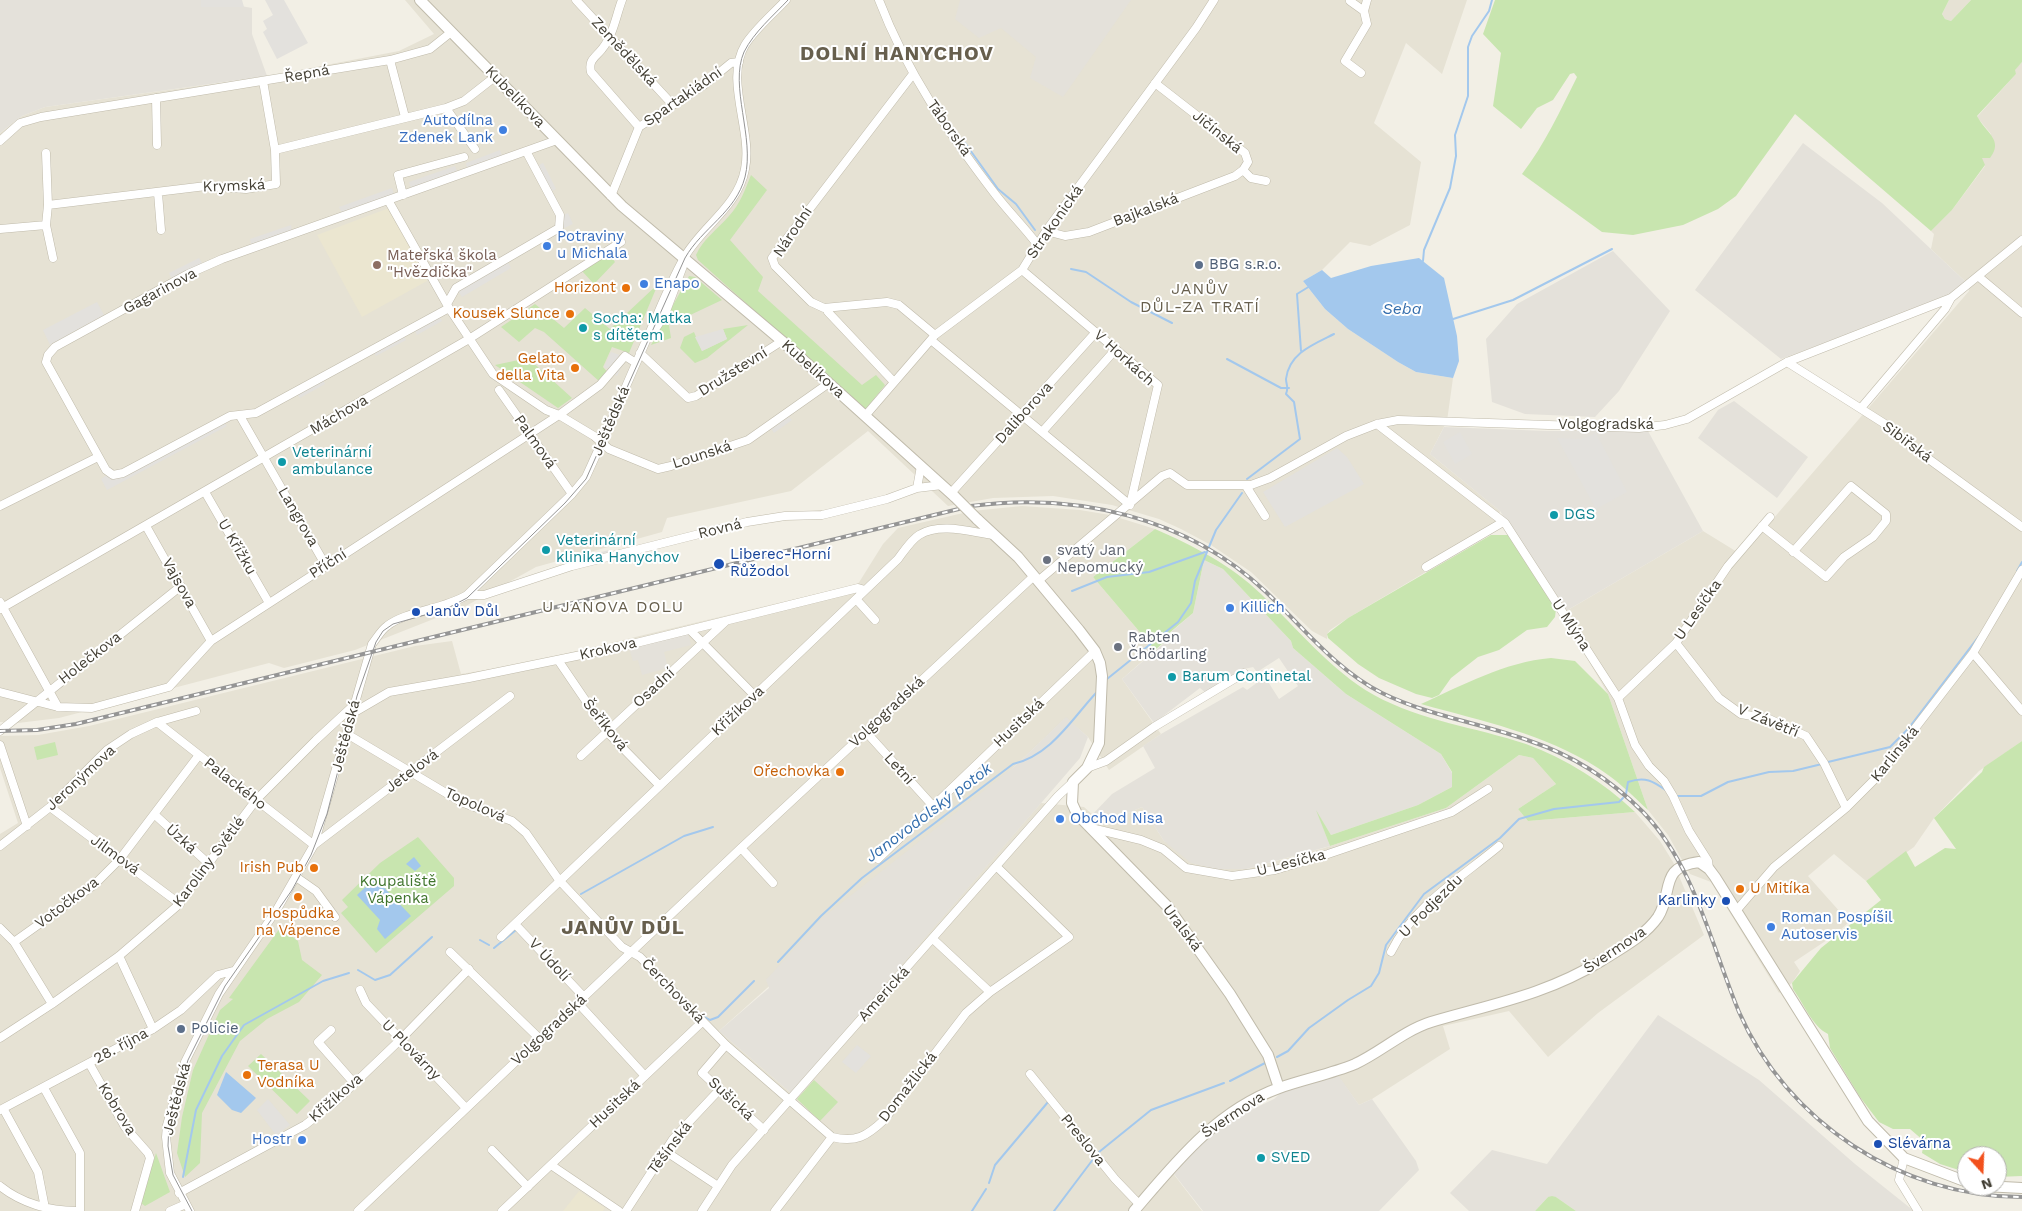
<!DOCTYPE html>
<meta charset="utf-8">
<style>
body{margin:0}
#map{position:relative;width:2022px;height:1211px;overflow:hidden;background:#f2efe5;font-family:"Work Sans",sans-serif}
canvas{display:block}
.north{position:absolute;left:1957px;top:1146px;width:50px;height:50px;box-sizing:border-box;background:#fff;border:1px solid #b4b3ae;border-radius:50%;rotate:160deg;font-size:14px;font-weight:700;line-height:20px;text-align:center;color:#444035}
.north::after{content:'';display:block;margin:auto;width:18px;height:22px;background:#f2511d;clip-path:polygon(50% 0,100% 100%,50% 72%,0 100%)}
</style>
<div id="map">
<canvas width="2022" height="1211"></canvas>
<div class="north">N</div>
</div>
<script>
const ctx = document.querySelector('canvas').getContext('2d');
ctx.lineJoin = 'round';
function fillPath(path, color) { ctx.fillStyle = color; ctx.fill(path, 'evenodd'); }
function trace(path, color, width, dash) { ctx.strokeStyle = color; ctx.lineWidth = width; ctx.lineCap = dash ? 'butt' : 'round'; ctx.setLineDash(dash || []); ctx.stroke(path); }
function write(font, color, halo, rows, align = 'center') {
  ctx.font = font + ' "Work Sans",sans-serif'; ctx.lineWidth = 4; ctx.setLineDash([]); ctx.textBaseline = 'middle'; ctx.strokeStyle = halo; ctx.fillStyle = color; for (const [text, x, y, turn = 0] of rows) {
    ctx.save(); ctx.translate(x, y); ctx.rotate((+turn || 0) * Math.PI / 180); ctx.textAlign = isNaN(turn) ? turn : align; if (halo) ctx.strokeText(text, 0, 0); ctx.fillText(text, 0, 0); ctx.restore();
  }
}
fillPath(new Path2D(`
 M405,0H1467L1442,74L1406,43L1374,123L1421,162L1410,225L1370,246L1350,242L1322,270L1303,281L1325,309L1348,329L1398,362L1416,372L1453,378L1447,421L1430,454L1500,511L1495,531L1348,618L1330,630L1327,634V639L1312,631L1251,572L1211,545L1181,529L1159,519L1112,505L1053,496L993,498L948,506L868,431L791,491L667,518L662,532L536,567L464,607L355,650L284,668L269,663L59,718L18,723L0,722V133L22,116L45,107L269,76L399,51L434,34Z
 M1949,0H1971L1951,21L1945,19L1942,14Z
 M2022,62V741L1979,771L1934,818L1914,847L1866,881L1834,854L1808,876L1849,922L1836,934L1794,962L1800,971L1792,983L1779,993L1711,882L1690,874L1668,835L1648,810L1608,694L1561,614L1703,531L1742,555L1969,291L1967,283L1931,249L1934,234L1931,231L1952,210L1985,166L1981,159L1991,134L1977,117L2016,74L2014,70Z
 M1022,506L1080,510L1110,515L1155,529L1093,577L1155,650L1122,679L1161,734L1109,770L1088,737L1066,718L1015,766L719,1031L790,1092L1041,803L1084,807L1103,824L1142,807L1164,841L1246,869L1324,848L1446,808L1519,755L1533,758L1556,784L1518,809L1528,821L1635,812L1660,841L1673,862L1704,935L1598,1013L1548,1057L1509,1011L1443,1026L1450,1049L1372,1099L1359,1105L1337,1075L1280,1092L1224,1123L1172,1172L1202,1211H0V834L18,823L0,768V736L38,735L89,726L415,646L452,641L461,674L522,664L858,584L883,544L898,528L972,511Z`), '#e6e2d4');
fillPath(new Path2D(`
 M0,0H232L235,5L252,8V34L267,76L45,107L22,116L0,133Z
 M960,0H1131L1063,97L1030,78L1036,57L1001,28L979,38L955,19Z
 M1803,143L1882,203L1967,283L1951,296L1781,359L1695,290Z
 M1613,251L1670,311L1619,391L1595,417L1525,414L1492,402L1486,339L1517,304Z
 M1734,401L1808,457L1777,498L1698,438L1718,410Z
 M1444,427L1547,431H1648L1703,531L1566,611L1500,511L1430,454Z
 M1204,560L1223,569L1291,641L1293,648L1346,694L1441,754L1452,773V787L1418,805L1331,835L1318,814L1330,846L1246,869H1217L1191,863L1164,841L1142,807L1103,824L1092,815L1112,794L1155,768L1143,746L1161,734L1243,687L1247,690L1265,677L1279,699L1298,686L1279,658L1257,672L1253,667L1244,669L1206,693L1200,688L1154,723L1122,679L1163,644L1161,641L1193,613Z
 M688,632L691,645L664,652L668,668L642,675L638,660L633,661L629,648Z
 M1066,717L1088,737L1080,758L791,1093L719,1031L769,988L766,980L821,919L1015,766Z
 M1658,1015L1759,1080L1855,1164L1914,1211H1576L1556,1197H1548L1535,1211H1469L1450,1193L1492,1150L1547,1164Z
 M1338,1075L1359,1105L1372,1099L1416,1161L1419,1170L1379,1211H1203L1174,1174L1203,1140L1224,1123L1274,1099L1283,1091Z`), '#e4e1da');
fillPath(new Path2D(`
 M389,208L428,276L427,281L362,317L317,235Z
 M579,1191L605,1208L603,1211H563Z`), '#ebe6d0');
fillPath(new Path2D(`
 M1495,0H1949L1942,14L1945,19L1951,21L1971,0H2022V62L2015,70L2016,74L1977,116C1986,133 2004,140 1990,158H1982L1985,165L1952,210L1931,231L1795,114L1736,196L1718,209L1683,225L1633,235L1602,232L1522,174C1545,144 1560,111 1577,77L1574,73L1570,74L1553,100L1537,108L1521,129L1493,106L1501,53L1483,34Z
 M751,175L767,190L730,240L763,277L758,291L862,385L876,375L885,385L865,410L698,260L696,255C703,239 718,229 729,216C740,204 745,190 751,175Z
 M609,254L615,262L594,284L582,271Z
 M689,276L695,277L722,300L669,325L671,338L651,345Z
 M658,284L629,353L612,347L603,367L609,374L600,382L544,332L535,328L519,342L501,327L535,304L564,328L585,308L610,329Z
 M748,325L707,358L695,363L680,348L684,337L694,332L702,351L727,339L723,329Z
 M528,358L572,398L558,408L495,365Z
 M1155,529C1194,546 1231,565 1261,594C1298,629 1330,670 1374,695C1421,721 1475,727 1526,744C1567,759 1603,782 1635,812L1528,821L1518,809L1556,784L1533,758L1519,755L1446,808L1330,846L1316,810L1331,835L1418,805L1452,787V772L1441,754L1346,694L1293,648L1291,641L1223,569L1204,560L1193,613L1161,640L1163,643L1155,650L1093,577Z
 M1491,535H1509L1556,609L1555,617L1547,627L1527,630L1499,650L1478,657L1451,678L1439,695L1432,698L1416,694L1379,678L1358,664L1328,638L1327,634L1348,618Z
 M1551,658L1575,661L1608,694L1648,810C1632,795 1617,780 1598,768C1545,734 1482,721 1421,704C1463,685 1505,662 1551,658Z
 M2022,741V1176L1997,1177V1156H1967V1172H1965L1940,1164L1922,1153L1924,1141L1910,1129H1893L1879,1122L1860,1097L1830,1048L1828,1034C1812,1026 1804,1004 1793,989L1792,983L1821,948L1881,900L1866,881L1906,851L1915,867L1945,848L1956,849L1934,818L1982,772L1984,767Z
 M55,742L58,755L37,760L34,747Z
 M418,837L454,878V886L376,953L341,913L348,907L342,900L380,863Z
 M280,928L298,941L302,960L322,975L299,1002L267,1019L240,1041L202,1113L200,1163L185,1177L177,1153L182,1117L193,1070L220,1010L233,999L229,998Z
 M261,1054L310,1101L297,1114L248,1066Z
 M814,1080L838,1102L820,1121L797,1099Z
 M156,1153L170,1192L145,1206L141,1203Z
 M1552,1196L1556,1197L1576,1211H1535L1548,1197Z`), '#c8e5af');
fillPath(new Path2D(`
 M201,0H242L244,7H201Z
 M265,0H284L308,43L277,59L263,32L267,29L263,21L273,15Z
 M500,150L502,156L467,168L466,163Z
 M543,163L556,189L548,193L535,167Z
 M455,166L457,171L411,188L409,182Z
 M392,188L394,194L342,213L339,207Z
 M568,213L573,224L562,229L563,215Z
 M291,225L292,230L273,241L251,244L250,239Z
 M199,258L202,263L188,274L172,279L169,273Z
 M506,258L511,268L462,297L456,288Z
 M97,302L104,315L50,345L43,330Z
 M438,314L442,321L417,335L413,327Z
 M723,329L727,339L702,351L695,337Z
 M402,332L406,340L376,356L372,349Z
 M611,352L626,357L617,376L609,372V369L604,367Z
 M321,376L325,384L300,398L295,391Z
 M789,417L792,420L774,433L770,427Z
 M222,420L227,426L107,490L101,479L107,475L114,477Z
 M1460,432L1472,454L1455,464L1443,442Z
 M1596,433L1627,492L1596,509L1557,438L1582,439Z
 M1337,448L1347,457L1364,484L1285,527L1263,492Z
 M609,550L610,555L574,564L575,559Z
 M857,1045L871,1056L856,1073L842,1062Z
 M268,1099L290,1125L276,1135L257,1110Z`), '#e3e1dd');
fillPath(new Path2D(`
 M1419,258L1444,278L1457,336L1459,361L1453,378L1416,372L1398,362L1348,329L1325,309L1303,281L1322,270L1331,278L1371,266Z
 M414,857L421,866L415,871L406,864Z
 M375,878L411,916L385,939L377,929L380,920L357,895Z
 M226,1072L256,1098L241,1113L232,1110L217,1095Z`), '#a3c8ed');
trace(new Path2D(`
 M965,143L998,189L1016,204L1035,230
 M1423,261L1424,250L1450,188L1456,156L1455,135L1468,96V47L1472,36L1489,11L1492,0
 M1071,269L1086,272L1131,302L1172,323
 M1450,320L1513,300L1612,249
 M1301,351L1297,294L1310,286
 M1227,359L1281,388H1289
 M1247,479L1300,439L1294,402L1286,394C1289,387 1286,385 1286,379C1289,353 1314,344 1334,334
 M2017,571L2022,562
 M1072,591L1107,577L1149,572L1205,552
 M1107,679L1178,622L1191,603L1195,581L1216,530L1242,493
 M1828,762L1890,747L1908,729L1979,636
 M1626,794L1628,782C1645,776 1653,781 1667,791
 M1675,796H1701L1728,782L1769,772L1793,771L1822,764
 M581,894L684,836L713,827
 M480,940L489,945
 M494,948L516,930
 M778,962L821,916L862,878L1013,764C1051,755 1071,720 1096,693
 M358,970L375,980L390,975L432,937
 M703,1016L710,1020L718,1017L754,981
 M1277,1057L1288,1051L1309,1028L1348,1000L1371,986L1379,973L1386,945L1424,894L1500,838L1519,819L1554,809L1619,802L1623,798
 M1230,1081L1267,1062
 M1099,1152L1151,1110L1224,1083
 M183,1177L196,1110L222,1056L244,1025L323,981L349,973
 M989,1183L995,1165L1048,1102
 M972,1211L986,1189
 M1054,1211L1094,1158`), '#a3c8ed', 2);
const minor = new Path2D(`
 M576,0L672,104
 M622,0C616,16 613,36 602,49C595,58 588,60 591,72L639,127
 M879,0C906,71 949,134 995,194C1008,211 1024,227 1037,244
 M1350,1L1364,11
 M390,60L405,117
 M1361,73L1345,61L1367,24L1364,11L1367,0
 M913,74L772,258L775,266L811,302L824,308L887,302L899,305L935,335
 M263,81L275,150
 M1155,83L1245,153L1248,162L1243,170L1251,178L1266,181
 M156,98L157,145
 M446,108L475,149
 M0,141L20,123L41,117L390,60L430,49L450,33
 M46,153L48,205
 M158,193L161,230
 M403,195L398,175L464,157
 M611,196L639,127L704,85L731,63L739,62
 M388,200L449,308L493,374L546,410L559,415L594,436L609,449L658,469L671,466L748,440L829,383
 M46,225L53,258
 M0,229L46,225L48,205L206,186L246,189L276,184L275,150L446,108L464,101L496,76
 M1046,231L1065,236L1089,232L1235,176L1243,170
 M1022,270L1158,385L1130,505
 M1979,277L2022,313
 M447,304L456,288L559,228L560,215L526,151
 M449,308L256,413L230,416L123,473L113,475L106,470L46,362L48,355L55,347L188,274L222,259L557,140
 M828,312L894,382
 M654,331L665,314L683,266
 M931,340L1130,505
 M640,353L688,398L696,396L782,341
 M1787,362L1885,424L1911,446L2022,527
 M499,390L572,494
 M1861,408L1945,309L1951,298
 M240,416L326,566
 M865,416L935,335L1022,270L1046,231L1196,28L1214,0
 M1377,424L1505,523L1618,698L1635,745L1649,766L1664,781L1673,796L1689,831L1708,861L1709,869
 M1042,432L1116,349
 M1246,486L1265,516
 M917,488L921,466
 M205,492L269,603
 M951,493L1096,332
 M0,506L98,457
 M146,526L211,641
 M1762,526L1826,577L1844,557L1873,537L1886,521V514L1851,486L1793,552
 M1426,567L1503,522
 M1038,581L1162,476L1170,473L1187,485H1251L1270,478L1346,436L1377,424L1398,420L1639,428L1665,425L1687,419L1787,362L1951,298L2022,240
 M467,595H484L572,566L747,522L785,516L822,515L887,499L917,488L942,485
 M856,599L875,620
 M0,602L58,707
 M0,609L469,339L621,242
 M690,630L754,695
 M1676,643L1719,698L1741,714L1769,719L1806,736L1824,763L1846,808
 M1973,653L2022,711
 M558,660L607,732L659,785
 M0,692L58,707L92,708L169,687L211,641L559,415L600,385L625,356L636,363
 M1618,698L1676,643L1728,566L1770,517
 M353,713L389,692L469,678L620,647L858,588L865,590
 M157,722L314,845
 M0,731L181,586
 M866,732L933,806
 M347,734L461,802L512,821L526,833L559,880L622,947L640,957L726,1045L832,1137C856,1143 867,1136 884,1120L966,1013L990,992L1069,937L996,866
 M0,745L27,826
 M581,756L725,622
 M1087,768L1106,761L1154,727L1244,673
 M50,807L180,904
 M154,814L209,864
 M1091,828L1141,840L1163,849L1186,868L1232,876L1275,870L1328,854L1452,812L1488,789
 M314,845L510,696
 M0,846L50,807L107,750L131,734L157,722L196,711
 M741,848L773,883
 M878,859L1095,651
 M296,877L316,891L335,917
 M1736,911L1774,867L1846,808L1879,775L1973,653L2022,570
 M515,924L584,997
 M0,928L14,942
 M501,937L898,559C904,551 911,540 919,535C940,522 971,532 993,535
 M933,939L990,992
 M450,952L540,1039
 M1391,952C1413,906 1462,877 1499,846
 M119,956L153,1029
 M360,990L366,1003L466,1108
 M578,1003L645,1076
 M52,1004L14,942L94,885L120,859L199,755
 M331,1030L318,1042L354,1083
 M0,1038L52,1004L119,956L176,907L256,800L316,740L355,704
 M726,1045L702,1073L764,1130
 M89,1063L125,1127L148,1153L150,1158L135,1211
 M1030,1074L1115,1179L1139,1204
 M44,1088L80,1153V1211
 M0,1110L153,1029L181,1010L218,975L233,971
 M4,1110L38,1172L45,1208
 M492,1150L528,1187
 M665,1151L718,1186
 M1904,1158L1899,1180L1918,1211
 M551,1165L619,1211
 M0,1186C21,1203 49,1211 76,1211
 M179,1193L305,1125L336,1101L401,1039L469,969
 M170,1211L186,1204
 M190,1211L170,1173L166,1137L167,1125L185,1062L219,994L276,911L314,845L372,644C377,638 381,630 387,626C406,611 442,610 467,595L572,494L586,477C608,429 628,381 649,334C660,309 670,283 684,258C702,226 738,207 745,169C753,131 724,80 745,45C755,29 773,14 786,0
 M358,1211L741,848L1034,576
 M502,1211L702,1022
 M626,1211L673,1139L720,1089
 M702,1211L732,1165L1058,796L1073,782
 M775,1211L832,1137`);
const tertiary = new Path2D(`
 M420,0L622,206L782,341L955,497
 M977,519L1018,557L1034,576L1079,630L1095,651L1100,663L1102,676L1099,743L1087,768L1073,782L1072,803L1077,814L1168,907L1230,994L1268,1055L1279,1088
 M1984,1186L2022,1188
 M1134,1211C1176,1162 1216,1111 1279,1088C1304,1079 1331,1074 1355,1064C1381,1052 1403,1031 1431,1022C1492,1004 1545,995 1601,961C1620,949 1645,936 1658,917C1674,892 1658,867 1699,862L1709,869L1715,877L1868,1121L1904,1158L1967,1182`);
trace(minor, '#c0bbab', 9);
trace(tertiary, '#c0bbab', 12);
trace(minor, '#fff', 8);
trace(tertiary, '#fff', 10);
trace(new Path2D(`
 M192,1211L173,1175L168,1146L169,1123L188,1060L225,986L292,890L311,855L327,814L357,696L376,642L383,631L393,624L446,609L467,598L565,503L586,479L685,258C702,228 736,212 745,177C755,138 729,86 744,52C754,32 773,16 788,0`), '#959595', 1);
const rail = new Path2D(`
 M0,731L37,730L76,724L971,506C1076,492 1187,517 1266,592C1303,627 1336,670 1382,693C1429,716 1481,723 1530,741C1572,755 1611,780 1643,812C1695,866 1711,945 1739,1012C1787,1122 1901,1197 2022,1197`);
trace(rail, '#959595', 4);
trace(rail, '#fff', 2, [5.5]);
const tertiaryBridge = new Path2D(`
 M955,497L977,519`);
trace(tertiaryBridge, '#c0bbab', 12, []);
trace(tertiaryBridge, '#fff', 10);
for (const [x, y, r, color] of [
 [503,130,5,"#3f7fe0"],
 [547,246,5,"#3f7fe0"],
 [377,265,5,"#8d6e63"],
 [1199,265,5,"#5c6f8a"],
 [644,284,5,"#3f7fe0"],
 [626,288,5,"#e8710a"],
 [570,314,5,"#e8710a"],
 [583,328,5,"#0f9aa8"],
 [575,368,5,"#e8710a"],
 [282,462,5,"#0f9aa8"],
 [1554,515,5,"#0f9aa8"],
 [546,550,5,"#0f9aa8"],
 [1047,560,5,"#6b7280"],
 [719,564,6,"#1a4fb4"],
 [1230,608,5,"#3f7fe0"],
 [416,612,5,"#1a4fb4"],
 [1118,647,5,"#6b7280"],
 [1172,677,5,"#0f9aa8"],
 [840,772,5,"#e8710a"],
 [1060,819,5,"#3f7fe0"],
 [314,868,5,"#e8710a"],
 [1740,889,5,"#e8710a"],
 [298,897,5,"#e8710a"],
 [1726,901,5,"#1a4fb4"],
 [1771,927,5,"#3f7fe0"],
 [181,1029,5,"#5c6f8a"],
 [247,1075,5,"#e8710a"],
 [302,1140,5,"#3f7fe0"],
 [1878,1144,5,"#1a4fb4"],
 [1261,1158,5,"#0f9aa8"]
]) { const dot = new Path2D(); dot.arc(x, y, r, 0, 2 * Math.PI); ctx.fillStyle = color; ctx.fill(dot); trace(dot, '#fff', 2); }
write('15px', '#444035', '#fff', [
 ["Zemědělská",624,52,47],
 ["Řepná",307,74,-10],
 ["Kubelíkova",515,97,46],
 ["Spartakiádní",683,97,-35],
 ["Táborská",949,128,55],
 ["Jičínská",1217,132,39],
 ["Krymská",234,186,-2],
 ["Bajkalská",1146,210,-21],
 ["Strakonická",1055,222,-55],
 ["Národní",793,232,-56],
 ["Gagarinova",160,291,-28],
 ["V Horkách",1124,358,42],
 ["Kubelíkova",813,369,42],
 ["Družstevní",733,372,-32],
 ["Daliborova",1024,413,-48],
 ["Máchova",339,415,-30],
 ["Ještědská",611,421,-67],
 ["Volgogradská",1606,425],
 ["Palmová",535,442,55],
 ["Sibiřská",1907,442,37],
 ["Lounská",702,455,-18],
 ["Langrova",298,517,60],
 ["Rovná",720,529,-14],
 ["U Křížku",237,547,60],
 ["Příční",328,564,-33],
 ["Vajsova",179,583,61],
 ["U Lesíčka",1698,610,-55],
 ["U Mlýna",1571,625,57],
 ["Krokova",608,649,-13],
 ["Holečkova",90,658,-38],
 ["Osadní",654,688,-43],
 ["Křižíkova",738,711,-43],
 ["Volgogradská",887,712,-43],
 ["V Závětří",1768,721,22],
 ["Husitská",1019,723,-44],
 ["Šeříková",605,725,51],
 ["Ještědská",346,736,-75],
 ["Karlinská",1895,754,-51],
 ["Letní",899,769,48],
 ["Jetelová",412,771,-37],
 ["Jeronýmova",81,778,-43],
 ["Palackého",235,784,38],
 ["Topolová",475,805,24],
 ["Úzká",181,839,42],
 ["Jilmová",115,855,36],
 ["Karoliny Světlé",209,862,-53],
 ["U Lesíčka",1291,863,-14],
 ["Votočkova",67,903,-37],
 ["U Podjezdu",1431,906,-45],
 ["Uralská",1182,928,53],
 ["Švermova",1615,950,-34],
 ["V Údolí",549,960,47],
 ["Čerchovská",673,991,46],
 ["Americká",884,994,-48],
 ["Volgogradská",549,1030,-43],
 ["28. října",121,1046,-28],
 ["U Plovárny",411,1050,46],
 ["Domažlická",908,1087,-52],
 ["Křižíkova",336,1098,-41],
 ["Ještědská",177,1099,-76],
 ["Sušická",731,1099,43],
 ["Husitská",615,1104,-43],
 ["Kobrova",117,1109,58],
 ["Švermova",1233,1115,-33],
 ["Preslova",1083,1140,51],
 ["Těšínská",670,1148,-53]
]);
write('15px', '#366cbe', '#fff', [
 ["Autodílna",493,121,"right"],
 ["Zdenek Lank",493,138,"right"],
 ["Potraviny",557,237],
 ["u Michala",557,254],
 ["Enapo",654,284],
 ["Killich",1240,608],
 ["Obchod Nisa",1070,819],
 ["Roman Pospíšil",1781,918],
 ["Autoservis",1781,935],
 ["Hostr",292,1140,"right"]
], 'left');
write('15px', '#785e54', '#fff', [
 ["Mateřská škola",387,256],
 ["\"Hvězdička\"",387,273]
], 'left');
write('15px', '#4e5e75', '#fff', [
 ["BBG s.ʀ.ᴏ.",1209,265],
 ["Policie",191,1029]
], 'left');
write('15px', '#c56008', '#fff', [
 ["Horizont",616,288],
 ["Kousek Slunce",560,314],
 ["Gelato",565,359],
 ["della Vita",565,376],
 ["Ořechovka",830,772],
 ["Irish Pub",304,868],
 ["U Mitíka",1750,889,"left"],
 ["Hospůdka",298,914,"center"],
 ["na Vápence",298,931,"center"],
 ["Terasa U",257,1066,"left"],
 ["Vodníka",257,1083,"left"]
], 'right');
write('15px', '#0d838f', '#fff', [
 ["Socha: Matka",593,319],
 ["s dítětem",593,336],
 ["Veterinární",292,453],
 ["ambulance",292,470],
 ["DGS",1564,515],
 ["Veterinární",556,541],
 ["klinika Hanychov",556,558],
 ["Barum Continetal",1182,677],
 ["SVED",1271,1158]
], 'left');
write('15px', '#5b616d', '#fff', [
 ["svatý Jan",1057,551],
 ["Nepomucký",1057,568],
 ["Rabten",1128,638],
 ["Čhödarling",1128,655]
], 'left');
write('15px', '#164399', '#fff', [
 ["Liberec-Horní",730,555],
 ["Růžodol",730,572],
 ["Janův Důl",426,612],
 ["Karlinky",1716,901,"right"],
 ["Slévárna",1888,1144]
], 'left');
write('15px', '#3f742b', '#fff', [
 ["Koupaliště",398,882],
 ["Vápenka",398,899]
]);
ctx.letterSpacing = '1px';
write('16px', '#675f4d', '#fff', [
 ["JANŮV",1200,289],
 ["DŮL-ZA TRATÍ",1200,307],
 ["U JANOVA DOLU",613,607]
]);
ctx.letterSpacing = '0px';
write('italic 16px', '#336dac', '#fff', [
 ["Seba",1402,309],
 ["Janovodolský potok",929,813,-37]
]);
ctx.letterSpacing = '1px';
write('bold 20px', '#675f4d', '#fff', [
 ["DOLNÍ HANYCHOV",897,54],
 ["JANŮV DŮL",623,928]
]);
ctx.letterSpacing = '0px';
</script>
